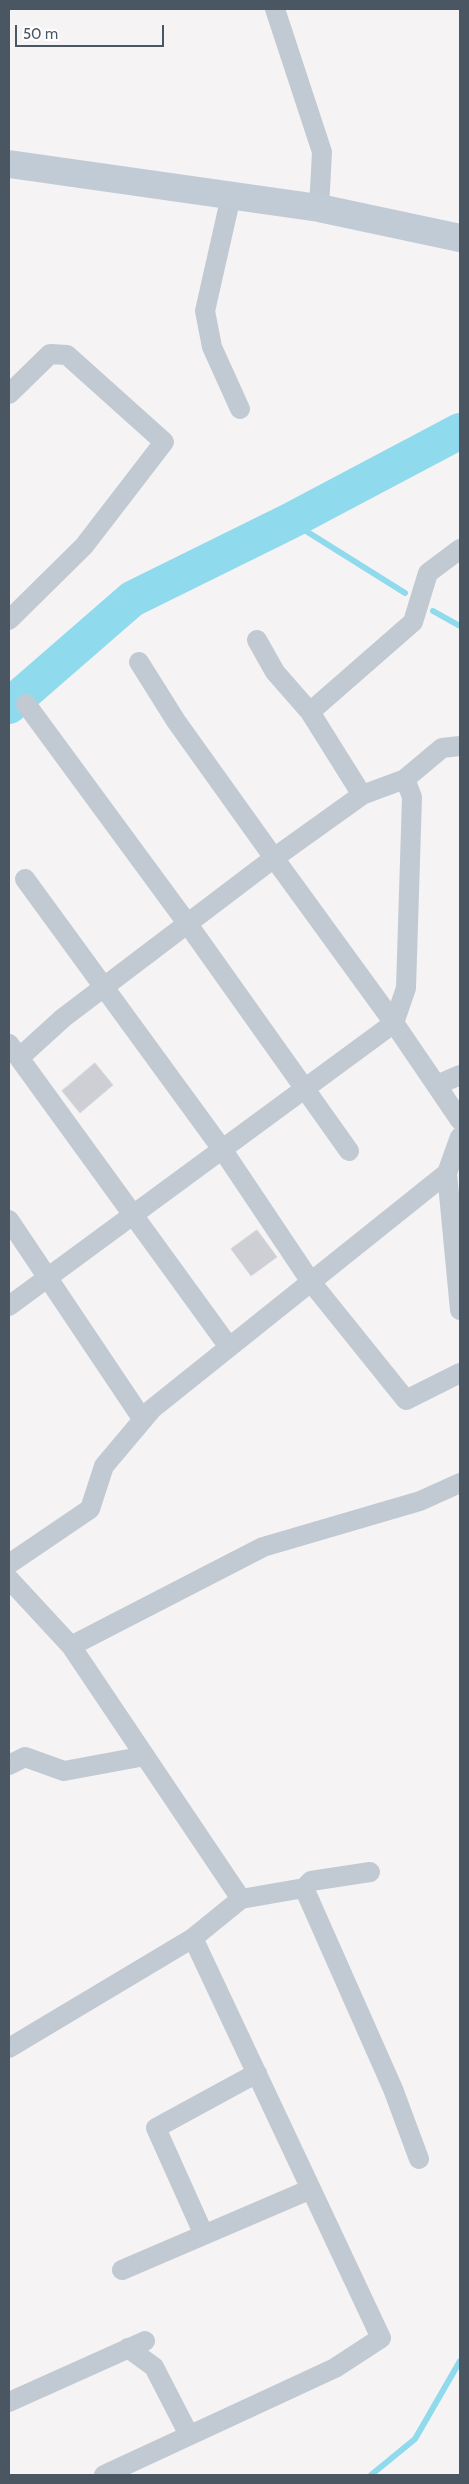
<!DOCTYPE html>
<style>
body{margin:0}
#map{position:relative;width:469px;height:2484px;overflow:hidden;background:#f5f3f3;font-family:Cabin,sans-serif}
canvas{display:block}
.frame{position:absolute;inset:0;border:10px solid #4a5661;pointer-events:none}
.scale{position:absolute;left:15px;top:25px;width:149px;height:22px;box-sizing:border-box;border:2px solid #4a5661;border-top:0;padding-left:6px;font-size:15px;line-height:18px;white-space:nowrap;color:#4a5661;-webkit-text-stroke:4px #fff;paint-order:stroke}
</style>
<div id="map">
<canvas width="469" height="2484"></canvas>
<div class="frame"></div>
<div class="scale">50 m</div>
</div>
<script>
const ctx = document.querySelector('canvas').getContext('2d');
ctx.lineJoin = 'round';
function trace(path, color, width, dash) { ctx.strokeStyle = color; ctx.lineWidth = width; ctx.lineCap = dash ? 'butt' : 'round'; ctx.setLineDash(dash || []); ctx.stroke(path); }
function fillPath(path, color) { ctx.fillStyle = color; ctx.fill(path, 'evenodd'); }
trace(new Path2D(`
 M290,521L405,593
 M433,611L460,626
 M371,2475L415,2439L460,2361`), '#90daee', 6);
trace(new Path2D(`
 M9,706L132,599L290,521L460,431`), '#90daee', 36);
const building = new Path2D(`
 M95,1063L113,1085L80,1113L62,1091Z
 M257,1230L277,1257L251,1276L231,1249Z`);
fillPath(building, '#cdcfd5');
trace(building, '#d7d9de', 1);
trace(new Path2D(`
 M275,9L322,152L319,208
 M231,196L205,311L212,347L240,409
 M9,394L50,354L67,355L164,442L84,546L9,620
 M257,640L275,672L310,712L362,795
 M139,662L176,721L274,858L362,795L405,779L442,748L460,746
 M26,704L187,923L349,1151
 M310,712L413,622L428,573L460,549
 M25,879L222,1149L311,1282L406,1400L460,1373
 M9,1044L229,1347
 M19,1058L63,1018L274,858L394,1023L460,1120
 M437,1085L460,1075
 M447,1173L460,1310
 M9,1220L143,1420
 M9,1306L394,1023L406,988L412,797L405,779
 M9,1564L90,1509L104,1466L152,1409L447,1173L460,1137
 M9,1579L71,1646L241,1899L193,1938
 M71,1646L263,1547L420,1501L460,1483
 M9,1765L25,1757L64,1771L145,1756
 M304,1888L393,2089L419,2159
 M241,1899L304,1888L311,1881L370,1872
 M9,2048L193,1938L381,2338L335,2368L104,2475
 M204,2235L156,2128L257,2073
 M122,2270L311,2189
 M128,2348L154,2367L189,2435
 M9,2402L145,2341`), '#c1cad2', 20);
trace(new Path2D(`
 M9,164L319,208L460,238`), '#c1cbd6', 28);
</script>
